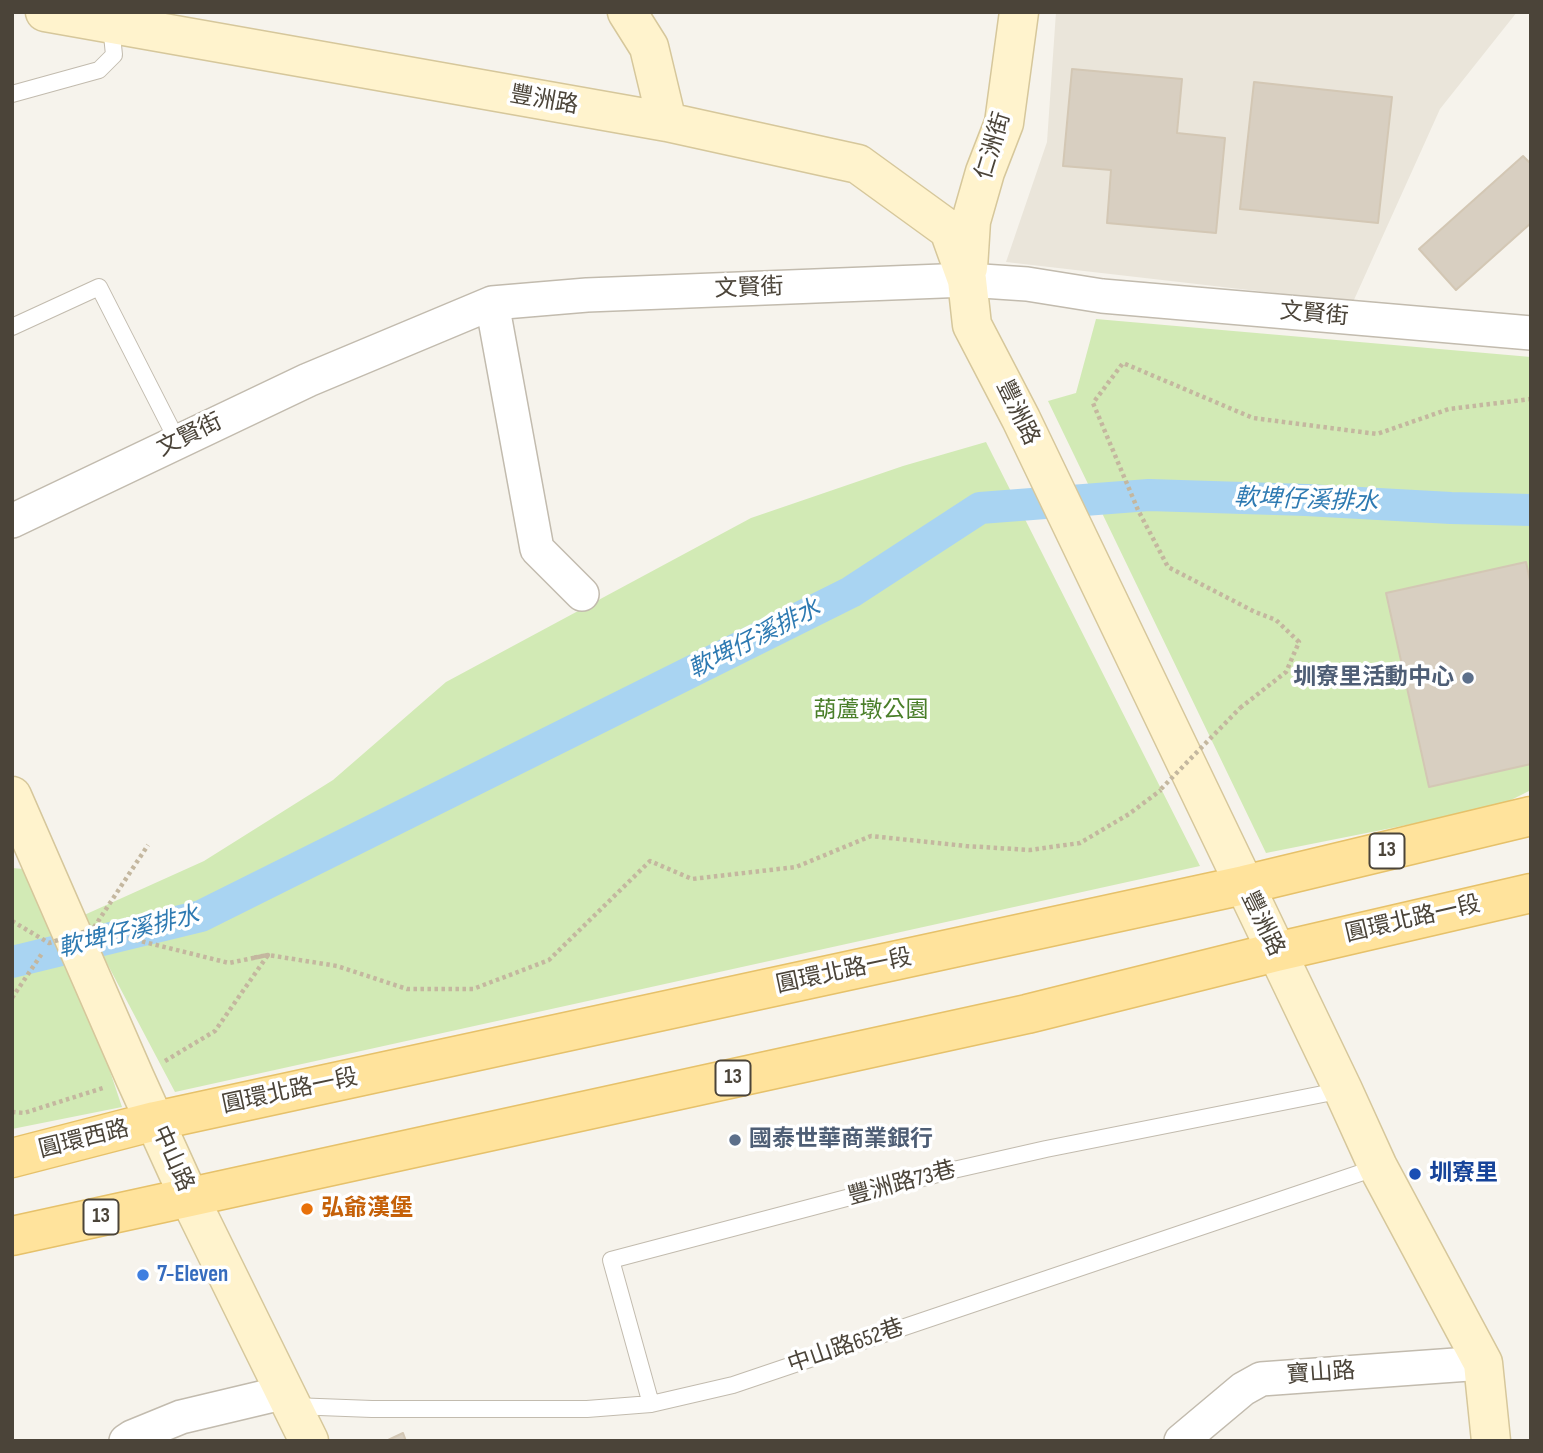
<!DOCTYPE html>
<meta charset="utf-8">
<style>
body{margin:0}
#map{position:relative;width:1543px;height:1453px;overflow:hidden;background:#f6f3ec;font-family:"Sofia Sans Condensed",sans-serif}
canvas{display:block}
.frame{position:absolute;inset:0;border:14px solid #4b4439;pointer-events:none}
</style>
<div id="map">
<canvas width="1543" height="1453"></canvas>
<div class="frame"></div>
</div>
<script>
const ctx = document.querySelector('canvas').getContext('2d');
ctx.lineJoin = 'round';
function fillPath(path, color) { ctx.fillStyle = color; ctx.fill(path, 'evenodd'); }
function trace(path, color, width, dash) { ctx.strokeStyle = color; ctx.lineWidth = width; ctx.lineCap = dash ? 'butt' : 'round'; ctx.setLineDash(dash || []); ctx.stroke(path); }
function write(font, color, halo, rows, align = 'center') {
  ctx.font = font + ' "Sofia Sans Condensed","Noto Sans TC",sans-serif'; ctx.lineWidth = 7; ctx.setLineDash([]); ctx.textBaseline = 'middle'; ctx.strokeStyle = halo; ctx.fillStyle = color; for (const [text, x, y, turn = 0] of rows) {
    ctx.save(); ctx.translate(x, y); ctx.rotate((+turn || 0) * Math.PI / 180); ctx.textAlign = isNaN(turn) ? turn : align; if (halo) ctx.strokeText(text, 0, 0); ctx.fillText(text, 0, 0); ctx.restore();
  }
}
fillPath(new Path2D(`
 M1056,12H1517L1440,109L1353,302L1006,262L1047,142Z`), '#eae5da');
fillPath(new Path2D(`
 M1096,319L1531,357V790L1497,807L1266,853L1048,401L1076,393Z
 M986,442L1200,866L175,1092L82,916L204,861L333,780L446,682L751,518L903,466Z
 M12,868L35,870L64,934L122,1107L12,1129Z`), '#d2eab5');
trace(new Path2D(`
 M12,962L201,916L851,592L980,508L1149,495L1306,500L1451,508L1531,510`), '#a9d4f2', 32);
const building = new Path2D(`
 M1072,69L1182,79L1177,133L1225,138L1216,233L1107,223L1111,170L1063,166Z
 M1254,82L1392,97L1378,223L1240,209Z
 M1523,156L1531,164V223L1456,290L1419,249Z
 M1526,562L1531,585V764L1429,787L1386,593Z
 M403,1433L406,1441H386Z`);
fillPath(building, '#d8cfc1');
trace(building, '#d3c7b4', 2);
const lane = new Path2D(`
 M12,94L99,70L114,55L111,25
 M12,327L99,287L178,442
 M651,1404L611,1260L949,1171L1046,1149L1343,1090
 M293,1406L372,1409H587L651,1404L733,1385L1378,1167`);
const street = new Path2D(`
 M492,303L537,549L582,594
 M12,521L308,380L492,303L587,295L967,280L1027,284L1102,296L1531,333
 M126,1441L132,1437L181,1417L286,1392
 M1181,1441L1243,1389L1261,1379L1483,1363`);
const secondary = new Path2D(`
 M45,12L667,122L858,164L949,230L967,280L972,325L1021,419L1343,1090L1378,1167L1483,1363L1491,1441
 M627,12L649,47L667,122
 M968,268L971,221L985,172L1004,123L1019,12
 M12,796L135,1078L189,1197L309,1441`);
const primary = new Path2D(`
 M12,1158L155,1121L1244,885L1531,816
 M12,1236L1027,1014L1276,952L1531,893`);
trace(lane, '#c2bbae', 18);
trace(street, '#c2bbae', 36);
trace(secondary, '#d6c79b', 41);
trace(primary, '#e6c16a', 41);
trace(new Path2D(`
 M1240,708L1286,672L1299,642L1276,620L1255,612L1168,567L1138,510L1093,403L1123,363L1253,418L1377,434L1449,409L1531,399
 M108,933L229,963L268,955L252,958
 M12,998L43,952
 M165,1061L215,1031L268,955L337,966L407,989H473L549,960L650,861L692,879L796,867L871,836L966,846L1030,850L1080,843L1129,814L1161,790
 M12,1112L24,1113L103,1088`), '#c4b79f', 4.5, [3.5, 3.5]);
trace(lane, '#fff', 16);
trace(street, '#fff', 33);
trace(secondary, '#fff3cd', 38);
trace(primary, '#ffe39c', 38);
trace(new Path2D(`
 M1161,789L1240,708
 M12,921L49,943L93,929L148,845`), '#c4b79f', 4.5, [3.5, 3.5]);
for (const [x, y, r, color] of [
 [1468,678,7,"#5c6f8a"],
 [735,1140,7,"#5c6f8a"],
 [1415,1174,7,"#1a4fb4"],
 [307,1209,7,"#e8710a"],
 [143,1275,7,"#3f7fe0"]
]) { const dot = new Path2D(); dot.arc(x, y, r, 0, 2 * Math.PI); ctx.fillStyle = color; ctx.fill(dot); trace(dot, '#fff', 2.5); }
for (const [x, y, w] of [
 [1387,851,35],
 [733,1078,35],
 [101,1217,35]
]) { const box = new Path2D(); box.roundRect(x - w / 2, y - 17.5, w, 35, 5); ctx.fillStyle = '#fff'; ctx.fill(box); trace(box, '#4b4439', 2); }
write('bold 21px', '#4b4439', null, [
 ["13",1387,851],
 ["13",733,1078],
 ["13",101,1217]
]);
write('23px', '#4b4439', '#fff', [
 ["豐洲路",544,101,10],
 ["仁洲街",994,146,-73],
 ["文賢街",749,289,-2],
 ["文賢街",1314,315,5],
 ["豐洲路",1017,413,64],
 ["文賢街",190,436,-26],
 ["圓環北路一段",1413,920,-13],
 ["豐洲路",1262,924,64],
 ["圓環北路一段",844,972,-12],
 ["圓環北路一段",290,1092,-12],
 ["圓環西路",84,1140,-14],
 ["中山路",172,1159,66],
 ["豐洲路73巷",902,1184,-15],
 ["中山路652巷",846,1347,-19],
 ["寶山路",1321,1374,-4]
]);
write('bold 23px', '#4e5e75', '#fff', [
 ["圳寮里活動中心",1454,678],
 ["國泰世華商業銀行",749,1140,"left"]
], 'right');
write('23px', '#4a7f2a', '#fff', [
 ["葫蘆墩公園",871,711]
]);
write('bold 23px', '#164399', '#fff', [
 ["圳寮里",1429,1174]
], 'left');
write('bold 23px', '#c56008', '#fff', [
 ["弘爺漢堡",321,1209]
], 'left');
write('bold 23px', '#366cbe', '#fff', [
 ["7-Eleven",157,1275]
], 'left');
write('italic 24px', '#2e7ab2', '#fff', [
 ["軟埤仔溪排水",1306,501,2],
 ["軟埤仔溪排水",755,640,-27],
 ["軟埤仔溪排水",129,933,-14]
]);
</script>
